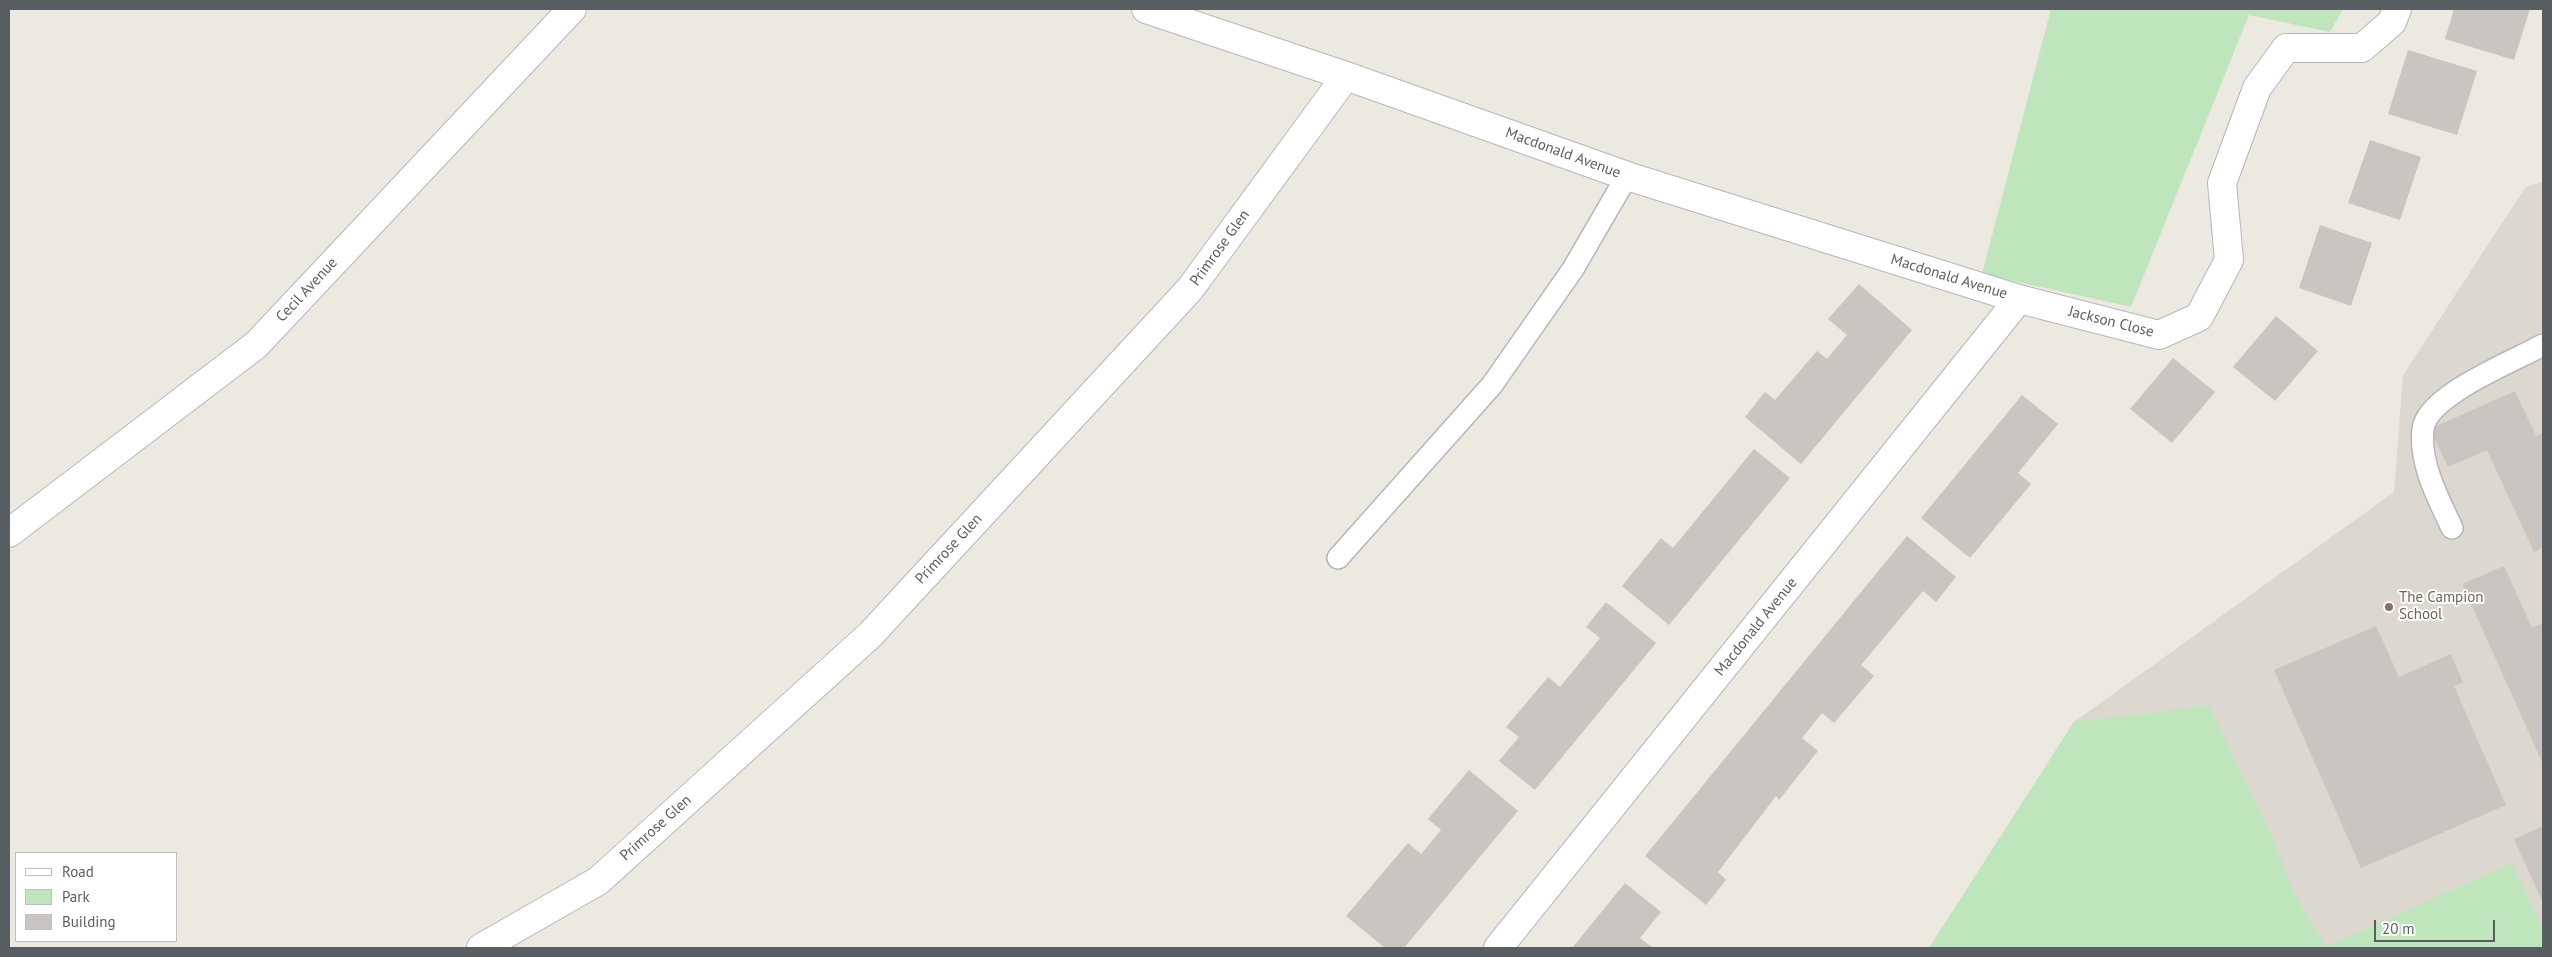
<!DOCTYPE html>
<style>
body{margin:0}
#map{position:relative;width:2552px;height:957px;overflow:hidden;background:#ece9e0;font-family:"PT Sans",sans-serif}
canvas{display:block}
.frame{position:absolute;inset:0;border:10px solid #595e62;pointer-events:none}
.legend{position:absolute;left:15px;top:852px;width:162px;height:90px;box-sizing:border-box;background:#fff;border:1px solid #bdbfc0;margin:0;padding:6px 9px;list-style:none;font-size:15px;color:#595e62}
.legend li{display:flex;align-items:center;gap:10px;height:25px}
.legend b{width:25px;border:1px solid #bdbfc0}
.scale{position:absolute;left:2374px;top:920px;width:121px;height:22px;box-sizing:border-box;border:2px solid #595e62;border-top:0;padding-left:6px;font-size:15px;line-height:18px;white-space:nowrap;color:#595e62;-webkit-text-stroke:4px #fff;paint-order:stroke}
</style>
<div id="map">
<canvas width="2552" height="957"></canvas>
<div class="frame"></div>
<ul class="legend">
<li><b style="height:6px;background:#fff"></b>Road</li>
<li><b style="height:14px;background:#bfe5bc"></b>Park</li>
<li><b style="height:14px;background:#c9c5c0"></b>Building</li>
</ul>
<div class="scale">20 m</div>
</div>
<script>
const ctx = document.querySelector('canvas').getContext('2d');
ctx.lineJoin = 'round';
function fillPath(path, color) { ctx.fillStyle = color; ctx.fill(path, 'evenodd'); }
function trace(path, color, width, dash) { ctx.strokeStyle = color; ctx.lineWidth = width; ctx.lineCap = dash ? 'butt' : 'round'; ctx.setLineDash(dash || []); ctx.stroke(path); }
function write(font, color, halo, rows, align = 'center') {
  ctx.font = font + ' "PT Sans",sans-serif'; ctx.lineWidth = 4; ctx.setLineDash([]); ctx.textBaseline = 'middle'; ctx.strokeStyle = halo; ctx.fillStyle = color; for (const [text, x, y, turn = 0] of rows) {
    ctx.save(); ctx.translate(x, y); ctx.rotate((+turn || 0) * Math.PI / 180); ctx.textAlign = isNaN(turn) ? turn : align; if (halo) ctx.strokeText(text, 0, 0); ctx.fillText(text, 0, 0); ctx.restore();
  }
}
fillPath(new Path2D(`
 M2543,181V948H1929L2074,722L2394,492L2403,375L2525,188Z`), '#dcd8cf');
fillPath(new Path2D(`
 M2051,9H2343L2330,32L2249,15L2131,307L1982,274Z
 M2209,706L2271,835L2295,895L2326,947L2512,863L2543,931V948H1929L2074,722Z`), '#bfe5bc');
fillPath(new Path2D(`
 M2454,9H2530L2514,60L2445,39Z
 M2408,50L2477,71L2457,135L2388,114Z
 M2370,140L2421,157L2400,220L2348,203Z
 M2320,225L2372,243L2351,306L2299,288Z
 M1859,284L1912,330L1801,464L1745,417L1765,392L1775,400L1817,351L1827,359L1847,335L1828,319Z
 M2276,316L2318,351L2275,401L2233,367Z
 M2173,358L2215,392L2172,443L2130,409Z
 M2515,391L2536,436L2543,433V547L2534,552L2487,450L2448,467L2430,429Z
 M2022,395L2058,424L2018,473L2031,484L1970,558L1921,518Z
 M1754,449L1790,478L1669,625L1622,586L1661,538L1673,548Z
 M1907,536L1956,577L1936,602L1923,591L1861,665L1874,676L1834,723L1822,713L1802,738L1818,751L1779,800L1776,796L1718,872L1726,880L1706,905L1645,856Z
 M2504,566L2532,628L2543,623V764L2462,584Z
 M1606,602L1656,643L1535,790L1499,761L1519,737L1506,727L1548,677L1560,687L1600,638L1586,627Z
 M2376,626L2399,677L2451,654L2463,682L2454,686L2506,805L2361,868L2274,670Z
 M1469,770L1518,811L1404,948H1385L1346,916L1408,843L1421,854L1441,830L1428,819Z
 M2543,826V903L2514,839Z
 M1625,883L1661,912L1640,938L1653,948H1572Z`), '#c9c5c0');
const lane = new Path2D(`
 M2452,528C2438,498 2419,463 2423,429C2427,395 2514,361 2543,345
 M1338,558L1492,385L1573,269L1627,176`);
const street = new Path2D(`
 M1146,9L1346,76L1627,176L2019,299L2159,335L2199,317L2229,260L2222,183L2257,88L2286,48H2362L2392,22L2397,9
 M9,533L256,345L572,9
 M481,948L598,881L870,635L1190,289L1346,76
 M1498,948L2019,299`);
trace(lane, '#b3b7bc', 24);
trace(street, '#b3b7bc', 30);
trace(lane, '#fff', 21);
trace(street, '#fff', 28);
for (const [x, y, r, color] of [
 [2389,607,5,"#8d6e63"]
]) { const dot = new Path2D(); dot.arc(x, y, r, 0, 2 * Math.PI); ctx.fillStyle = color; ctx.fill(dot); trace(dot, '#fff', 2); }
write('15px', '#595e62', '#fff', [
 ["Macdonald Avenue",1563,153,20],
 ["Primrose Glen",1220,248,-54],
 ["Macdonald Avenue",1949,277,17],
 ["Cecil Avenue",307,290,-47],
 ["Jackson Close",2111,322,14],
 ["Primrose Glen",949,549,-47],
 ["Macdonald Avenue",1756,627,-51],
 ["Primrose Glen",656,828,-42]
]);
write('15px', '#785e54', '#fff', [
 ["The Campion",2399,598],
 ["School",2399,615]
], 'left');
</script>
